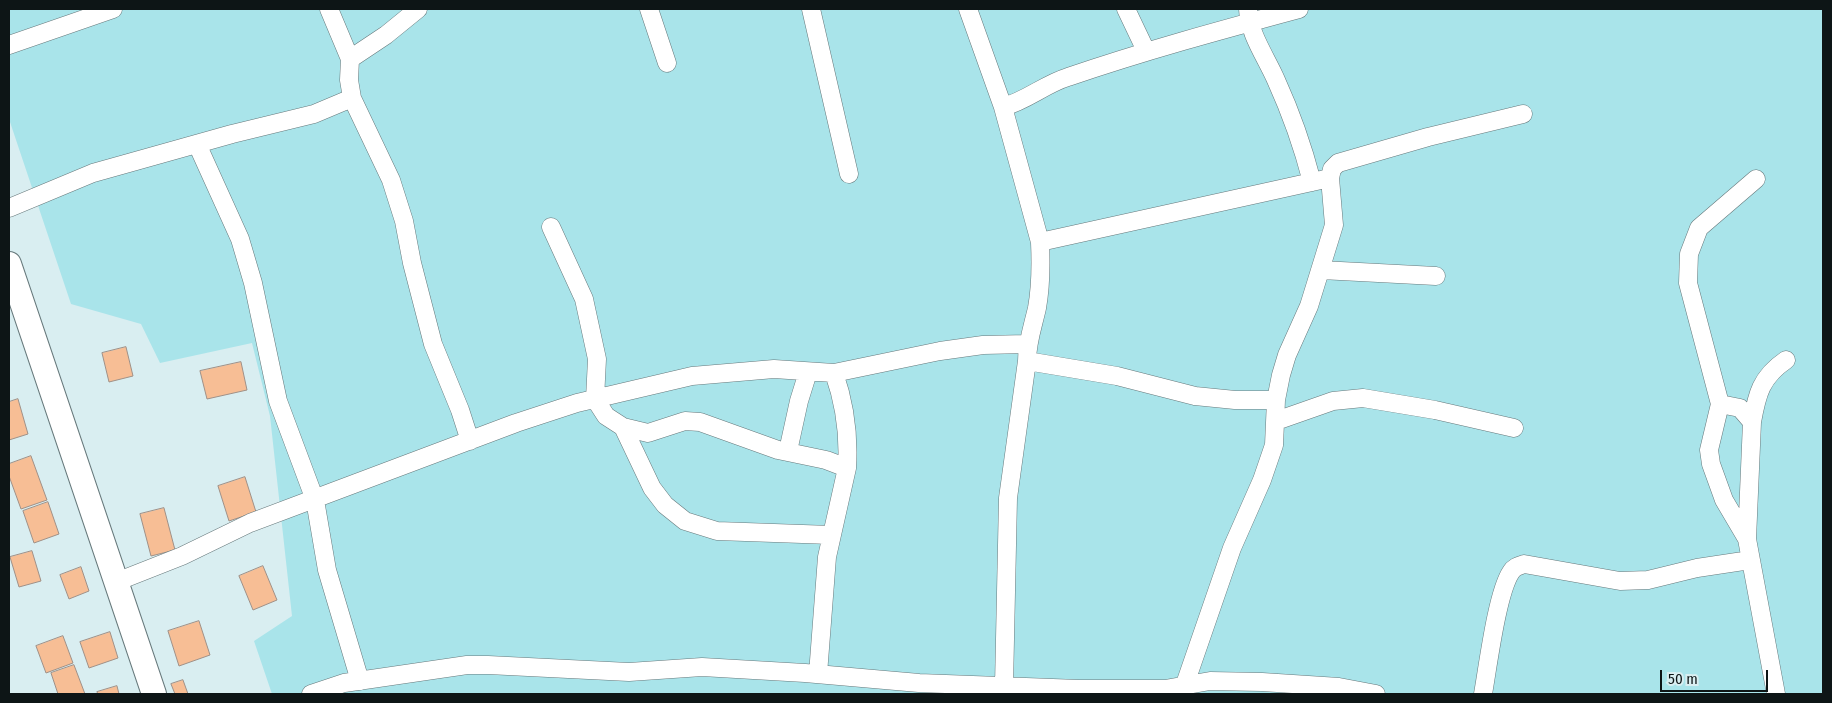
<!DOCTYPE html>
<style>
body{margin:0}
#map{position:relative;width:1832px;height:703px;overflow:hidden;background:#d9eef1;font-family:"Fira Sans Condensed",sans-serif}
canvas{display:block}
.frame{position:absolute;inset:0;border:10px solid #0d1516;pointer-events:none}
.scale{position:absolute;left:1660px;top:670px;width:108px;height:22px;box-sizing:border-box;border:2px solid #0d1516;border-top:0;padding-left:6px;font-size:15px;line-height:18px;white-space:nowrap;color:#0d1516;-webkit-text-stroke:4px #d9eef1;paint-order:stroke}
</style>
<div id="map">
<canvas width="1832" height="703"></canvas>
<div class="frame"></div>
<div class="scale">50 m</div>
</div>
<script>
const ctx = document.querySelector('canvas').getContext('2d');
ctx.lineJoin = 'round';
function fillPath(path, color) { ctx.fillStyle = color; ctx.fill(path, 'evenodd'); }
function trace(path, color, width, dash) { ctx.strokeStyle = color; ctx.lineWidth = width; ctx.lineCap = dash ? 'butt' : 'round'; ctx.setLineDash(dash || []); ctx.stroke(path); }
fillPath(new Path2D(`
 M9,9H1823V694H272L254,641L292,616L270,416L252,343L160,363L141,324L71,304L9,119Z`), '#a9e4ea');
const building = new Path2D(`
 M126,347L133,376L109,382L102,353Z
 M241,362L247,390L207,399L200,371Z
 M18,399L28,434L9,440V402Z
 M31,456L47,500L21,509L9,476V464Z
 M245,477L256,512L229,521L218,486Z
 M48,502L59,534L34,543L23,511Z
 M164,508L175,550L151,556L140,514Z
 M32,551L41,581L19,587L10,557Z
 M263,566L277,600L253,610L239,576Z
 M81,567L89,591L69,599L60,575Z
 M199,621L210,655L179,666L168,631Z
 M110,632L118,658L89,668L80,642Z
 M63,636L73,663L46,673L36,646Z
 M74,665L85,694H58L51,673Z
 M183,680L188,694H175L171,684Z
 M117,686L119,694H98L97,692Z`);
fillPath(building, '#f7be95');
trace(building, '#9f9087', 1);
const minor = new Path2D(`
 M329,9L350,59L349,80L352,98L391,180L404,221L412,263L433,344L460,410L470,441
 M649,9L667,63
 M811,9L849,174
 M968,9L1003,107C1026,101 1045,84 1068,77C1144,51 1221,30 1299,9
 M1126,9L1146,51
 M1248,9C1249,34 1266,57 1276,80C1291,113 1303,147 1312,182
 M9,45L113,9
 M350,59L386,35L418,9
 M1003,107L1040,242
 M197,144L240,239L253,283L278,401L315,500L327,570L360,681
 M1756,179L1699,228L1689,254L1688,283L1720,404L1709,450L1711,464L1724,500L1747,539L1776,694
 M9,208L93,173L232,134L314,114L352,98
 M551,227L584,299L597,359L595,399L606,416L623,427L648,433L685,421L700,422L778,450L826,460L847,468L827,557L818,674
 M1321,270L1436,276
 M1027,361L1117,376L1195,396L1235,400H1276
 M834,373C845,404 849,436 847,468
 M1720,404L1740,408L1752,422
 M1276,421L1333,401L1363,398L1435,410L1514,428
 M623,427L652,488L665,505L685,521L717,531L831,535
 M788,451L799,401L808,372
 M1747,539L1752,422C1757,394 1761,377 1786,360
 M116,582L182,556L250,523L516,423L577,403L692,376L774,369L834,373L940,351L983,345L1027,344
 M1004,686L1008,498L1027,361C1027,342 1033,326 1037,308C1041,286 1041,264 1040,242L1330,178
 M1184,687L1232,548L1262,480L1274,445L1276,400L1281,375L1287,355L1309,306L1334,225L1330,178L1332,169L1338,163L1428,137L1523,114
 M311,694L344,683L467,665H488L629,672L702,667L805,673L919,683L1079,689H1165L1210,681L1262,682L1339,687L1376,694
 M1483,694C1488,666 1497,593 1511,572C1514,567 1518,566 1524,564L1620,581L1648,580L1697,568L1750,560`);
const secondary = new Path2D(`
 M9,264L154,694`);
trace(minor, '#67797c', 19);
trace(secondary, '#67797c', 26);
trace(minor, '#fff', 18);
trace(secondary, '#fff', 24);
</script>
